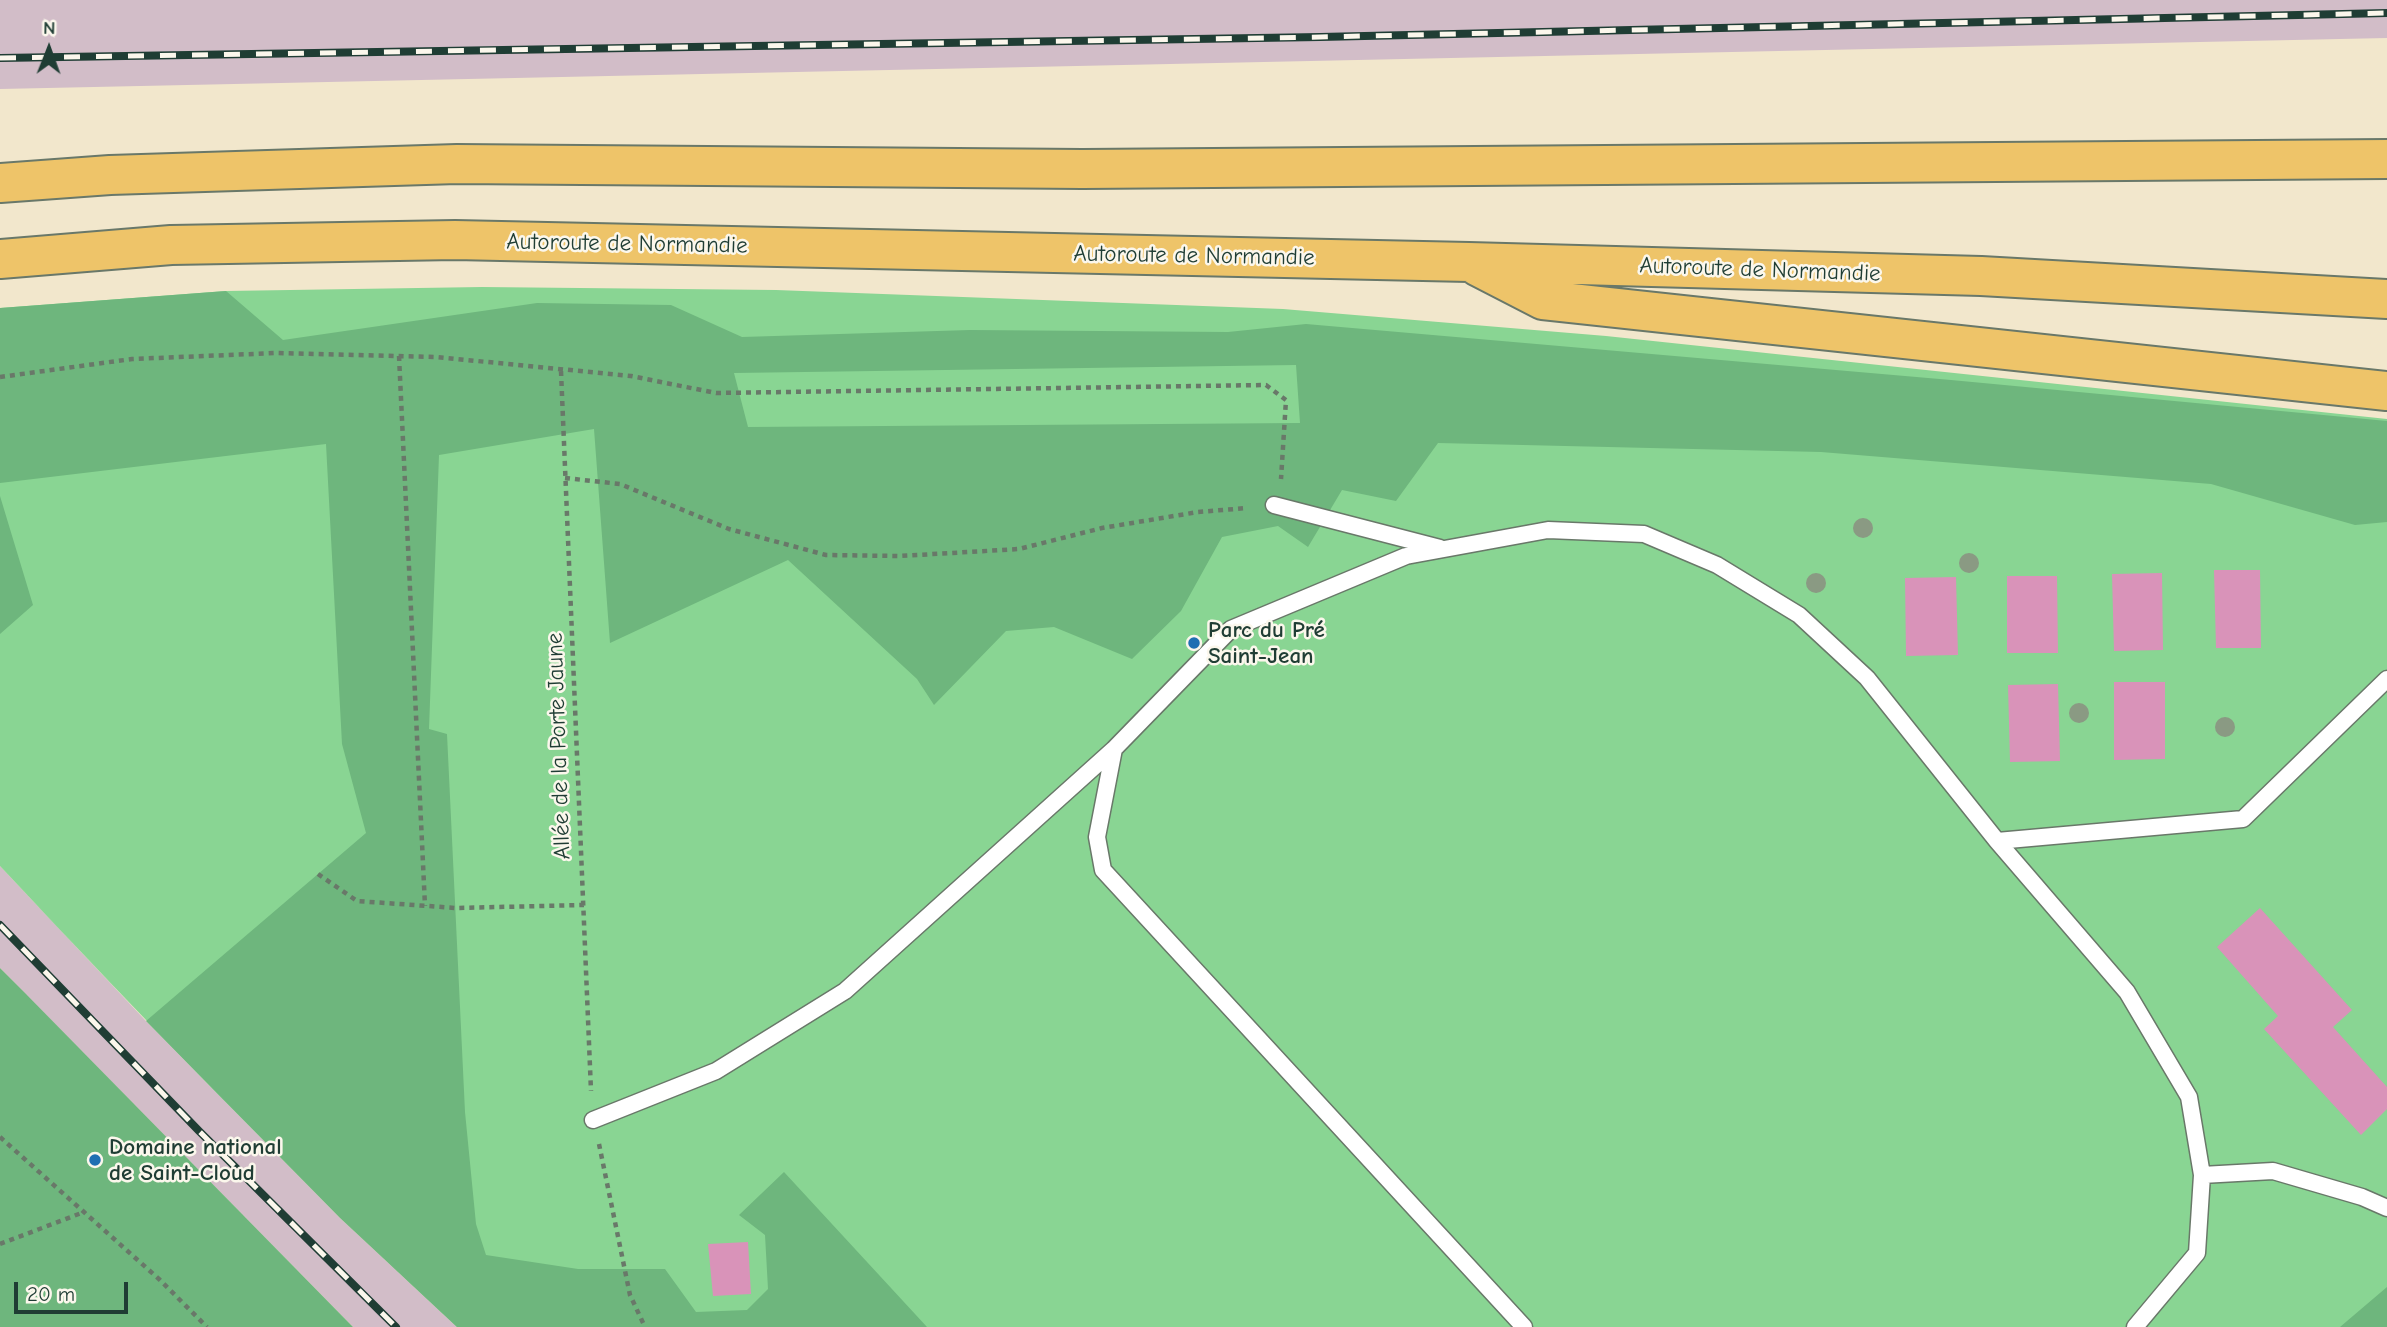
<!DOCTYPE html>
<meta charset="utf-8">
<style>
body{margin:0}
#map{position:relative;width:2387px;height:1327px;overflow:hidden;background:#f2e7cc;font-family:"Comic Neue",sans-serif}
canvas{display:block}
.north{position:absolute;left:14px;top:14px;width:70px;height:70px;-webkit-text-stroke:5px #fbf7ec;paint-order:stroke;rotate:1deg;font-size:19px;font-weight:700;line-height:28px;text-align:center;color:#1f3d34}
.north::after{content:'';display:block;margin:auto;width:24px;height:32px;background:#1f3d34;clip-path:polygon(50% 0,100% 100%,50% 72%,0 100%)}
.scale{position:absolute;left:14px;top:1282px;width:114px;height:32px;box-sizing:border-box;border:4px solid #1f3d34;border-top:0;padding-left:9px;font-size:21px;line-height:24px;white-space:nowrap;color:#1f3d34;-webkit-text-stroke:5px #fbf7ec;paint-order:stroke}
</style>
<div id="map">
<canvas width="2387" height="1327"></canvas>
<div class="north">N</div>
<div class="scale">20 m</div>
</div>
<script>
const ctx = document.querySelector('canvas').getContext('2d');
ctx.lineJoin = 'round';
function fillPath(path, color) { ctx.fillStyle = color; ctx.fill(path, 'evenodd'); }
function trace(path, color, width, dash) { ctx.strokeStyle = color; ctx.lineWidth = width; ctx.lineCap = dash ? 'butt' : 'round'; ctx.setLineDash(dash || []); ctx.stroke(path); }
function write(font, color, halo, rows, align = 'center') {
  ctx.font = font + ' "Comic Neue",sans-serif'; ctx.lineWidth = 5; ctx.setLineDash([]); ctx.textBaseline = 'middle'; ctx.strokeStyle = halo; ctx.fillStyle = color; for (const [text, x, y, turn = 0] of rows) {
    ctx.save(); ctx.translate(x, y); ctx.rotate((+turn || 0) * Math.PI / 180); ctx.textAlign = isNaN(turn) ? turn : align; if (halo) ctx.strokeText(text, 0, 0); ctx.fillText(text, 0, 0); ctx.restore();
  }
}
fillPath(new Path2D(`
 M0,0H2387V38L0,89Z
 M0,866L146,1021L340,1218L457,1327H353L0,968Z`), '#d2bdc8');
fillPath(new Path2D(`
 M482,287L776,290L1283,309L1606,336L2387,419V1327H457C298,1180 148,1024 0,866V308L226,291Z`), '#89d593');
fillPath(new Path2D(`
 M226,291L283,340L537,303L671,305L742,337L970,330L1228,332L1306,324L1951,380L2387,421V522L2355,525L2211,484L1821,452L1438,443L1396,501L1342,490L1308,547L1278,526L1222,537L1181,611L1132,659L1054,627L1006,631L934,705L917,679L788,560L610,643L594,429L439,455L429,729L447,734L465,1112L476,1224L486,1255L578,1269H665L696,1312L747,1310L768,1289L765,1235L739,1215L784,1172L927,1327H457L340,1218L146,1021L366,833L342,744L326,444L0,483V308ZM1296,365L1300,423L748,427L734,373Z
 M0,496L33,605L0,634Z
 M0,968L26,994L353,1327H0Z
 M2387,1287V1327H2340Z`), '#6eb67d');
fillPath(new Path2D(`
 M2214,570H2260L2261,648H2216Z
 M2162,573L2163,650L2114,651L2112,574Z
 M2007,576H2057L2058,653H2007Z
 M1956,577L1958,655L1906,656L1905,578Z
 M2114,682H2165V759L2114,760Z
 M2058,684L2060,761L2010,762L2008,685Z
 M2260,908L2352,1010L2333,1027L2387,1087V1109L2361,1135L2264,1029L2278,1016L2217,947Z
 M748,1242L751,1294L713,1296L708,1244Z`), '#d993b9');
const service = new Path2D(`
 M1274,505L1440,548
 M1997,841L2243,819L2387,679
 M593,1120L716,1071L845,991L1114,749
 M2202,1175L2273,1171L2362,1197L2387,1208
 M1524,1327L1103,870L1097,837L1114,749L1231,629L1406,556L1548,530L1644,534L1717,565L1799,615L1867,678L1997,841L2127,992L2189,1097L2202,1175L2197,1253L2135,1327`);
const motorway = new Path2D(`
 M0,183L110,175L457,164L1083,169L2387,159
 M0,259L171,245L455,240L1469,262L1981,276L2387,299
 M1477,266L1543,300L2387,391`);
trace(service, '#697869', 19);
trace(motorway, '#697869', 42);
trace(new Path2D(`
 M399,356L425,906
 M561,371L591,1091
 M0,377L132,359L276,353L436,357L631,376L716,393L1266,385L1286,400L1281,479
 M565,478L620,484L729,529L826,555L900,556L1019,549L1102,528L1198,512L1247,508
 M318,874L357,901L456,908L584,905
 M0,1137L160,1280L207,1327
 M599,1144L630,1295L645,1327
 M0,1244L84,1212`), '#697869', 4.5, [5, 5]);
trace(service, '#fff', 16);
trace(motorway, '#eec469', 38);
const rail = new Path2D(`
 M0,58L1320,37L2387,13
 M0,925L199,1131L396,1327`);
trace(rail, '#1f3d34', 8);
trace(rail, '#fbf7ec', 5, [16]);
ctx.fillStyle = '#8a9a83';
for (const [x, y] of [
 [1863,528],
 [1969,563],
 [1816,583],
 [2079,713],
 [2225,727]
]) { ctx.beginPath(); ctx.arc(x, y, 10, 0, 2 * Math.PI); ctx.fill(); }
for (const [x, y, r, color] of [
 [1194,643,7,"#1f6fb2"],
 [95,1160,7,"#1f6fb2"]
]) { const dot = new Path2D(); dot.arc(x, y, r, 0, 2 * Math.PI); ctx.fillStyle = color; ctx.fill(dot); trace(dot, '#fbf7ec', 2.5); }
write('23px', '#1f3d34', '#fbf7ec', [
 ["Autoroute de Normandie",627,244,1],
 ["Autoroute de Normandie",1194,256,1],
 ["Autoroute de Normandie",1760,270,2],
 ["Allée de la Porte Jaune",559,746,-92]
]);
write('bold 23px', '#1f3d34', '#fbf7ec', [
 ["Parc du Pré",1208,630],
 ["Saint-Jean",1208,656],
 ["Domaine national",109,1147],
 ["de Saint-Cloud",109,1173]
], 'left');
</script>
